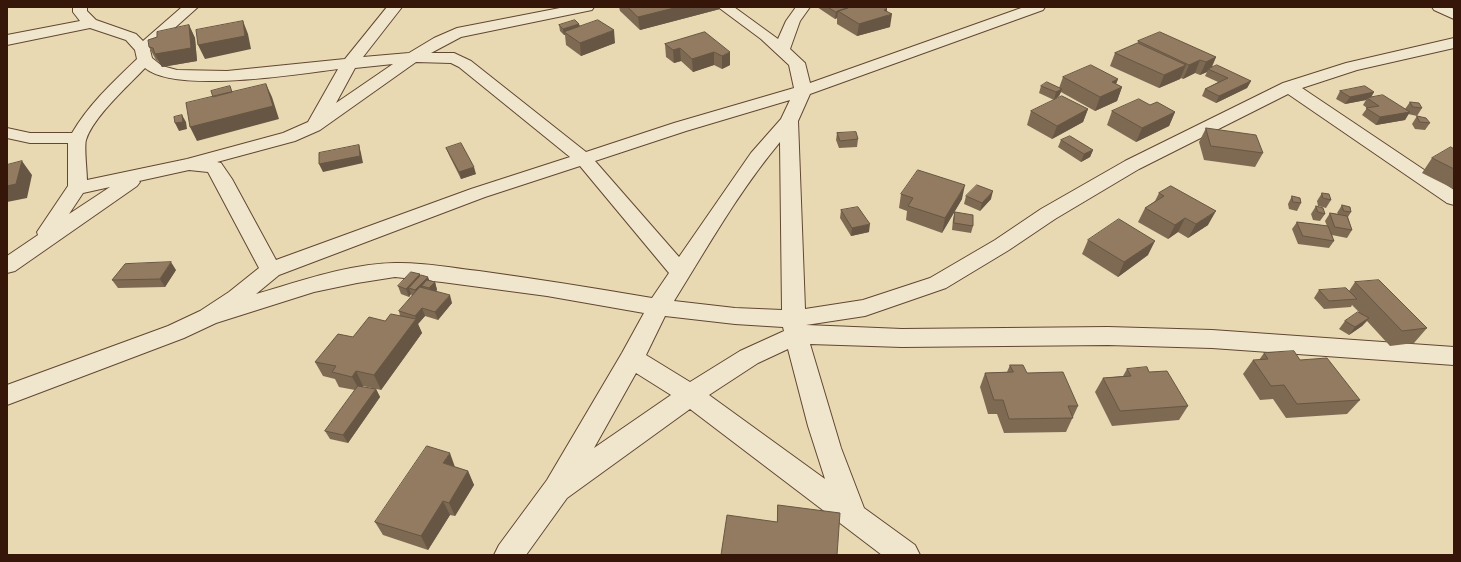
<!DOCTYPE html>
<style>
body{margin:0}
#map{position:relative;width:1461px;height:562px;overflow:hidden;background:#e8d9b2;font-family:"Libre Bodoni",serif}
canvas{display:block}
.frame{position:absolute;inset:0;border:8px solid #351608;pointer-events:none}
</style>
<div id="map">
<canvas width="1461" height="562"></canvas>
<div class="frame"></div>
</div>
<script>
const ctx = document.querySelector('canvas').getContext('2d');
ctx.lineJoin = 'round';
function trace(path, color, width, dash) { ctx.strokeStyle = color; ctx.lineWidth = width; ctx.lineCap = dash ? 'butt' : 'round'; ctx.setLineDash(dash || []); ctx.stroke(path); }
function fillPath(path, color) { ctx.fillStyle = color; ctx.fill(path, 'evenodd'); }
const minor = new Path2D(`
 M73,7H87V11L96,20L136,34L143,41L182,7H198L150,50L152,58L162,66L177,70L227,71L345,59L387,7H402L363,57L409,53L434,38L457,28L565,7H594L592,10L587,11L461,37L431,53H454L471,61L586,152L674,123L794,88L789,65L761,39L718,7H734L778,39L786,21L796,7H810L800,21L790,49L805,63L810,83L1024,7H1045L1043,10L810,94L798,121L805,309L863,300L930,278L995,240L1041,209L1125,161L1283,83L1346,63L1454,38V48L1357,70L1302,88L1454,190V205L1447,203L1288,94L1139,169L1055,219L1009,250L946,288L865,316L806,325L902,329L1108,327L1212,330L1454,347V365L1212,348L1108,345L902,347L810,344L841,448L864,508L915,545L920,555H882L690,409L567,498L526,555H494L499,545L547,480L622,353L644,313L547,296L442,282L395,277L357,283L314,292L216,323L184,338L7,405V385L168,326L200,311L229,292L259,268L208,172L189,170L139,181L140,182L137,186L15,271L7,273V256L38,235L37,232L68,186V143H30L7,138V128L30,133H72C89,104 113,82 137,59L135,50L126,40L90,28L7,45V35L80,21L73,12ZM416,62L451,63L459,67L570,157L471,189L276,260L232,179L221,163L217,162L295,141L320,130ZM393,64L336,103L355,68ZM145,68C176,94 298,74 338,69L308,122L283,133L187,159L87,180C87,171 84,147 86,140C93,117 129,85 145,68ZM790,100L781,119L751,153L679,257L595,161L686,131ZM780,142L782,310L735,308L674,301C707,248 739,191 780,142ZM580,166L669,273L652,298C594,288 537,279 479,271C453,268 421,262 395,263C348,264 301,281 256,294L279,275L485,197ZM110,187L69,214L83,193ZM665,316L735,324L783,327L784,331L740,351L690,382L646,355ZM788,349L808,426L825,479L709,395L758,363ZM636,373L671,395L594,448Z
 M1432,7H1450L1454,9V19L1434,10Z`);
trace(minor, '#624732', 2);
fillPath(minor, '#f0e6cd');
fillPath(new Path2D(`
 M619,7H720V9L640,30L620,11Z
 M817,7H847L848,8L887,9V11L890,27L857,36L837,24V18L835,19Z
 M579,24L580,26L615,43L581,56L566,45L565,35H564L560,31L559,25Z
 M189,25L195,38L197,61L162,67L158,61L156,60L149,47Z
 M705,32L730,65L722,69L714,65L693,72L681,61L674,63L666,57L665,44Z
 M1138,41L1216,57L1212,67L1251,81L1247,88L1216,103L1202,96L1205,89L1218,82L1205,76L1207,72L1200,75L1195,73L1183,79L1181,78L1180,79L1159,88L1110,66L1115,53L1138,43Z
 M1063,77L1118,79L1116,84L1122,87L1117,101L1095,111L1061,92L1059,96L1054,100L1039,93L1041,86L1059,88Z
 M1340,91L1374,92L1371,97L1405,109L1410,102L1422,108L1417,116L1408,114L1405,120L1376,125L1362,115L1367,108L1363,105L1366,100L1345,104L1336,99Z
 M1150,105L1175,112L1169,126L1136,142L1107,125L1112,111Z
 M1088,109L1083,122L1052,139L1027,125L1031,111Z
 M1417,116L1430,123L1425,130L1415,129L1412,124Z
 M1206,128L1263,153L1255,167L1204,160L1199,142Z
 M837,133L858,139L857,147L839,148L836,140Z
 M1061,140L1093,150L1090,157L1081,162L1058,147Z
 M446,148L476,174L461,179L449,155Z
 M1454,149V189L1422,173L1432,158Z
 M1171,186L1208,225L1188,238L1178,232L1168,239L1138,222L1145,208L1155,201L1159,193Z
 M1322,193L1331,200L1326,208L1318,206L1317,201Z
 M901,194L962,199L942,233L906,220L907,211L899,208Z
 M966,196L991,199L980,211L964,204Z
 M1292,196L1301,203L1297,211L1289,209L1288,204Z
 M1342,205L1351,212L1348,217L1352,230L1347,238L1332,235L1334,241L1329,248L1298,244L1292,229L1297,222L1327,226L1325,221L1330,213L1338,214L1337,213Z
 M1316,206L1325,214L1320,221L1313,220L1311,214Z
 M841,210L869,232L851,236L840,218Z
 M955,212L973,226L971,233L952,230L953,219Z
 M1088,240L1148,255L1118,277L1082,254Z
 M176,270L165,287L118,288L112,280Z
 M420,276L429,280L435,282L437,290L436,291L452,303L438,320L425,316L418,324L422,333L381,390L363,386V387L376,389L380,397L348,443L330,439L325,431L355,390L339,387L335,379L323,376L315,362L353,337L385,321L400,316L399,311L412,296L411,294L409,297L401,294L398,286Z
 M1355,282L1427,328L1414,343L1390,346L1367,321L1362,326L1349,335L1339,329L1345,321L1359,312L1352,305L1351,307L1324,309L1314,298L1319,290L1349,291Z
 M1264,353L1300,360L1360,400L1347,414L1286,418L1273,399L1260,400L1243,374L1253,360H1259Z
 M1010,365L1027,373L1078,406L1066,432L1004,433L997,414H988L980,387L985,373L1007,372Z
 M1127,369L1188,406L1179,420L1112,426L1095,392L1103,378L1123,376Z
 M455,467L468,471L474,485L455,516L450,515L428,550L383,535L375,522Z`), '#7e6a53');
fillPath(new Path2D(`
 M678,7H720V9L640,30L638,17Z
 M887,9L886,16L892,14L890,27L857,36L859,24L884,10Z
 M836,12H838L837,18L835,19Z
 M243,21L248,34L251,49L205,59L198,45Z
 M579,24L580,31L564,32L565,35H564L563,29Z
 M189,25L195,38L197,61L162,67L155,54Z
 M614,30L615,43L581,56L580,43Z
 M680,48L681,61L674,63L673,50Z
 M714,52V65L693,72L692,59Z
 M730,52V65L722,69V56Z
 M1216,57L1210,70L1208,69L1207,72L1200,75L1206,62Z
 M1200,60L1195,73L1183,79L1189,65Z
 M1186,65L1180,79L1159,88L1164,75Z
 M1118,79L1113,91L1122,87L1117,101L1095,111L1100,97L1112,82Z
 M1251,81L1247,88L1216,103L1219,96Z
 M266,84L272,97L279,119L197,141L190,127Z
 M1062,89L1059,96L1054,100L1056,92Z
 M1374,92L1370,99L1367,98L1366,100L1345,104L1350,97Z
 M1088,109L1083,122L1052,139L1057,126Z
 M1175,112L1169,126L1136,142L1142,128Z
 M1410,112L1405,120L1376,125L1380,117Z
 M182,115L186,122L187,129L179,131L175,123Z
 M359,145L361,153L363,163L323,172L319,164Z
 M1093,150L1090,157L1081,162L1084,154Z
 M22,161L32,175L27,198L7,202V186Z
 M474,167L476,174L461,179L459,172Z
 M965,185L962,199L942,233L945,218Z
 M993,191L991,199L980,211L982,203Z
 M1216,211L1208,225L1188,238L1196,224Z
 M1185,218L1178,232L1168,239L1175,225Z
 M870,224L869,232L851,236L852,228Z
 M1155,241L1148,255L1118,277L1124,262Z
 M171,262L176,270L165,287L160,279Z
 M420,274L422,282L409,288L411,294L409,297L406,289Z
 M428,277L431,284L422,286L424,292L418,298L415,290Z
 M435,282L437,290L432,296L429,288Z
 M450,295L452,303L438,320L435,312Z
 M422,308L425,316L418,324L422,333L381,390L374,375L416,319L415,316Z
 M1369,318L1362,326L1349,335L1355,327Z
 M356,371L363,386L360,391L352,377Z
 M376,389L380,397L348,443L343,435Z
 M450,453L455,467L443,463Z
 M468,471L474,485L455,516L449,503Z
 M443,501L450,515L428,550L421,536Z`), '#665643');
const building = new Path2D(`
 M628,7H678L638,17Z
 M828,7H847L848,8L836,12Z
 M851,7H885L887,9L884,10L892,14L859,24L838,11Z
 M575,20L579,24L563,29L559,25Z
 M598,20L614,30L580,43L564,32Z
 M243,21L245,36L198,45L196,30Z
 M189,25L191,48L155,54L153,48L149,47L148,40L157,37V32Z
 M705,32L730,52L722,56L714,52L692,59L680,48L673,50L665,44Z
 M1160,32L1216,57L1206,62L1200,60L1189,65L1138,41Z
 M1138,43L1186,65L1164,75L1115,53Z
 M1091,65L1118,79L1112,82L1122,87L1100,97L1063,77Z
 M1217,65L1251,81L1219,96L1205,89L1228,78L1208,69Z
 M1047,82L1062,89L1056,92L1041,86Z
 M266,84L273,106L190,127L186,103Z
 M230,86L232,92L213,97L211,91Z
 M1365,86L1374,92L1350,97L1340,91Z
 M1383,95L1410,112L1380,117L1366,108L1379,106L1367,98Z
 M1062,96L1088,109L1057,126L1031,111Z
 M1139,99L1150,105L1157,102L1175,112L1142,128L1112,111Z
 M1410,102L1419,103L1422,108L1413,107Z
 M182,115L183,122L175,123L174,117Z
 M1417,116L1426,118L1430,123L1420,122Z
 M1206,128L1256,135L1263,153L1211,146Z
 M856,132L858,139L840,141L837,133Z
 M1070,136L1093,150L1084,154L1061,140Z
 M461,143L474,167L459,172L446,148Z
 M359,145L360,156L319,164V153Z
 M1451,147L1454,149V169L1432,158Z
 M22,161L16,184L7,186V165Z
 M918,170L965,185L945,218L908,206L913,198L901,194Z
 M977,185L993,191L982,203L966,196Z
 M1171,186L1216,211L1196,224L1185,218L1175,225L1145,208L1164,196L1159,193Z
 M1322,193L1329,194L1331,200L1323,198Z
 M1292,196L1300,198L1301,203L1293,202Z
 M1342,205L1350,207L1351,212L1344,211Z
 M1316,206L1323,208L1325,214L1318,212Z
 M858,207L870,224L852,228L841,210Z
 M955,212L973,215V226L954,223Z
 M1330,213L1347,216L1352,230L1335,227Z
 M1119,219L1155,241L1124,262L1088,240Z
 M1297,222L1328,226L1334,241L1303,236Z
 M171,262L160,279L112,280L125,264Z
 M411,272L420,274L406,289L398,286Z
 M421,275L428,277L415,290L409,288Z
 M427,280L435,282L429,288L422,286Z
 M1379,280L1427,328L1402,331L1355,282Z
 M420,287L450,295L435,312L422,308L415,316L399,311Z
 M1346,288L1357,299L1329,301L1319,290Z
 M1358,312L1369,318L1355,327L1345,321Z
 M391,314L416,319L374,375L356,371L352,377L332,372L336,366L315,362L338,334L353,337L369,317L385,321Z
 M1294,351L1300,360L1327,358L1360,400L1297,404L1284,385L1271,386L1253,360L1268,359L1264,353Z
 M1010,365H1023L1027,373L1063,372L1078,406H1068L1073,418L1009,419L1003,400H994L985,373L1013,372Z
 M1147,367L1149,372L1167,371L1188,406L1120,411L1103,378L1131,376L1127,369Z
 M358,386L376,389L343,435L325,431Z
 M427,446L450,453L443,463L468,471L449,503L443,501L421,536L375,522Z
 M778,505L840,513L837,555H721L727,515L777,522Z`);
fillPath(building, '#927b60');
trace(building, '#665643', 1);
</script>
